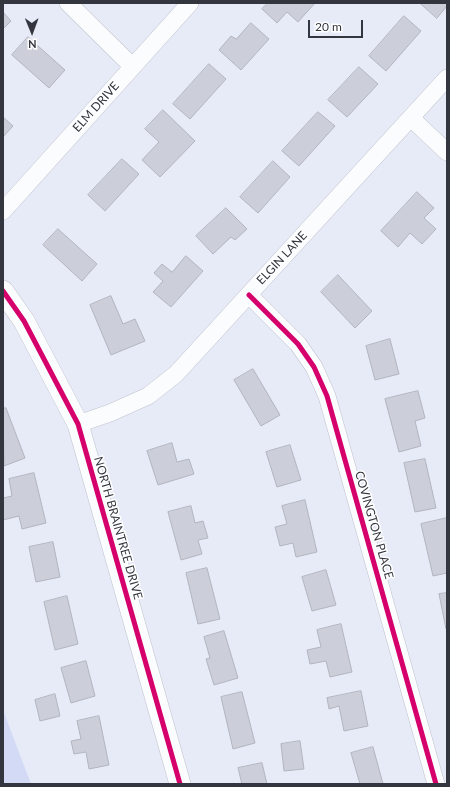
<!DOCTYPE html>
<style>
body{margin:0}
#map{position:relative;width:450px;height:787px;overflow:hidden;background:#e7ebf8;font-family:Lato,sans-serif}
canvas{display:block}
.frame{position:absolute;inset:0;border:4px solid #34363f;pointer-events:none}
.north{position:absolute;left:12px;top:12px;width:40px;height:40px;-webkit-text-stroke:3px #fff;paint-order:stroke;rotate:179deg;font-size:11px;font-weight:700;line-height:16px;text-align:center;color:#34363f}
.north::after{content:'';display:block;margin:auto;width:14px;height:18px;background:#34363f;clip-path:polygon(50% 0,100% 100%,50% 72%,0 100%)}
.scale{position:absolute;left:308px;top:20px;width:55px;height:18px;box-sizing:border-box;border:2px solid #34363f;border-top:0;padding-left:5px;font-size:12px;line-height:14px;white-space:nowrap;color:#34363f;-webkit-text-stroke:3px #fff;paint-order:stroke}
</style>
<div id="map">
<canvas width="450" height="787"></canvas>
<div class="frame"></div>
<div class="north">N</div>
<div class="scale">20 m</div>
</div>
<script>
const ctx = document.querySelector('canvas').getContext('2d');
ctx.lineJoin = 'round';
function fillPath(path, color) { ctx.fillStyle = color; ctx.fill(path, 'evenodd'); }
function trace(path, color, width, dash) { ctx.strokeStyle = color; ctx.lineWidth = width; ctx.lineCap = dash ? 'butt' : 'round'; ctx.setLineDash(dash || []); ctx.stroke(path); }
function write(font, color, halo, rows, align = 'center') {
  ctx.font = font + ' Lato,sans-serif'; ctx.lineWidth = 3; ctx.setLineDash([]); ctx.textBaseline = 'middle'; ctx.strokeStyle = halo; ctx.fillStyle = color; for (const [text, x, y, turn = 0] of rows) {
    ctx.save(); ctx.translate(x, y); ctx.rotate((+turn || 0) * Math.PI / 180); ctx.textAlign = isNaN(turn) ? turn : align; if (halo) ctx.strokeText(text, 0, 0); ctx.fillText(text, 0, 0); ctx.restore();
  }
}
fillPath(new Path2D(`
 M3,710L31,784H3Z`), '#d2daf6');
const building = new Path2D(`
 M268,3H315L298,22L287,12L277,23L262,9Z
 M420,3H447V6L437,18Z
 M3,12L11,21L3,29Z
 M404,16L421,31L386,71L369,56Z
 M251,23L269,39L241,70L219,50L231,36L236,39Z
 M28,37L65,70L49,88L12,55Z
 M209,64L226,79L190,119L173,104Z
 M359,67L378,84L347,117L328,100Z
 M163,110L195,141L160,177L142,160L159,142L145,129Z
 M318,112L335,126L299,166L282,151Z
 M3,117L13,126L3,137Z
 M122,159L139,174L105,211L88,195Z
 M273,161L290,177L258,213L240,197Z
 M417,192L434,208L424,218L436,229L422,244L410,233L398,247L381,231Z
 M226,208L247,229L235,240L231,237L213,254L196,236Z
 M58,229L97,264L82,281L43,245Z
 M186,256L203,271L171,307L153,292L163,281L154,273L162,264L172,272Z
 M338,275L372,311L355,328L321,292Z
 M111,296L123,324L135,319L145,341L111,355L90,305Z
 M390,339L399,374L375,380L366,346Z
 M253,369L280,415L261,426L234,380Z
 M418,391L425,418L415,421L421,446L399,452L385,399Z
 M6,408L25,458L4,466L3,409Z
 M172,443L177,462L189,459L194,474L158,485L147,451Z
 M290,445L301,480L277,487L266,452Z
 M425,459L436,508L415,512L404,463Z
 M34,473L46,523L22,529L19,516L3,520V498L12,496L9,479Z
 M305,500L317,552L296,557L293,543L280,546L275,527L287,524L282,506Z
 M191,506L195,523L203,521L208,538L198,540L202,554L181,560L168,512Z
 M447,518V573L433,576L421,524Z
 M53,542L60,577L36,582L29,547Z
 M207,568L220,619L198,624L186,573Z
 M326,570L336,605L312,611L302,577Z
 M447,593V629H446L439,594Z
 M67,596L78,644L55,650L44,602Z
 M341,624L352,672L330,677L326,661L310,664L307,650L321,647L317,630Z
 M224,631L238,678L214,685L206,659L210,658L204,637Z
 M86,661L95,696L71,703L61,668Z
 M361,691L368,726L344,731L339,706L329,709L327,698Z
 M242,692L255,743L233,749L221,697Z
 M55,694L60,716L40,721L35,700Z
 M99,716L109,765L89,769L86,752L74,754L71,741L81,739L77,721Z
 M300,741L304,769L284,771L281,744Z
 M373,747L383,784H360L351,753Z
 M262,763L267,784H242L238,768Z`);
fillPath(building, '#ccced9');
trace(building, '#b1b5be', 1);
const minor = new Path2D(`
 M68,3L132,66
 M411,118L447,152
 M3,211L190,3
 M249,295L298,344L314,367L327,396L436,784
 M78,424L110,413L148,396L176,374L447,78`);
const tertiary = new Path2D(`
 M3,291L24,321L78,424L180,784`);
trace(minor, '#c0c3cd', 18);
trace(tertiary, '#c0c3cd', 22);
trace(minor, '#fbfcfe', 17);
trace(tertiary, '#fbfcfe', 21);
trace(new Path2D(`
 M3,291L24,321L78,424L180,784
 M249,295L298,344L314,367L327,396L436,784`), '#d6006c', 5);
write('12px', '#34363f', '#fff', [
 ["ELM DRIVE",96,107,-48],
 ["ELGIN LANE",282,258,-47],
 ["COVINGTON PLACE",374,525,74],
 ["NORTH BRAINTREE DRIVE",118,528,74]
]);
</script>
